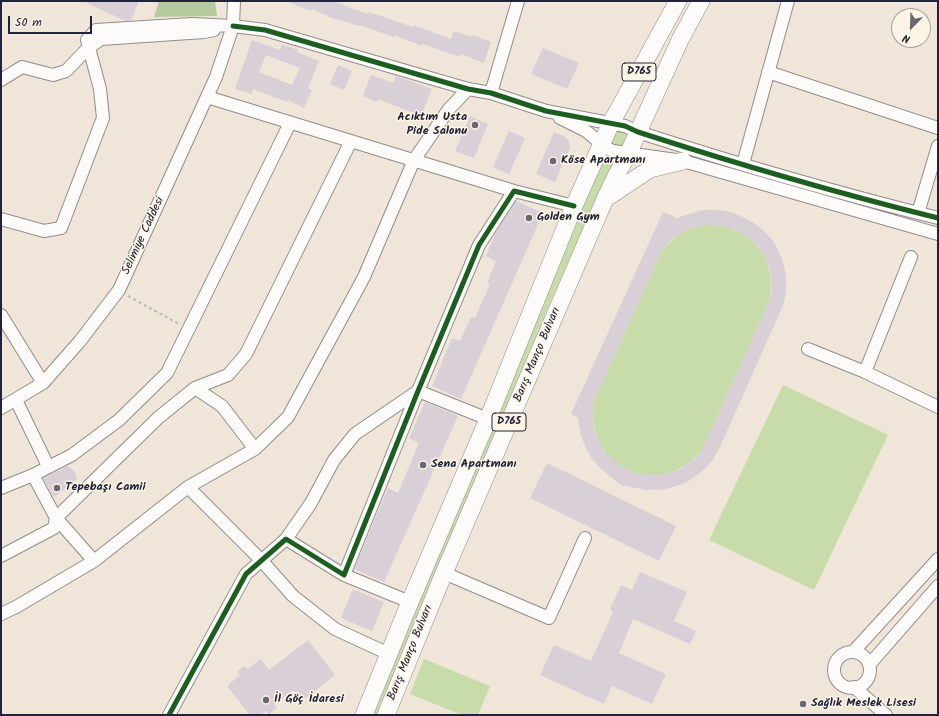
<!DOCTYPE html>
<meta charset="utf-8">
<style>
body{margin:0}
#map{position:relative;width:939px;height:716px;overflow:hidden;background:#efe5d8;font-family:Kalam,sans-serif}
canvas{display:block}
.frame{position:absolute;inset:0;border:2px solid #22223b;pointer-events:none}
.north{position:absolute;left:891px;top:8px;width:40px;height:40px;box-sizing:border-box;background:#fcf5e5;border:1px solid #a5a1a1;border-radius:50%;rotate:203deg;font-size:11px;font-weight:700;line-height:16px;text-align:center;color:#22223b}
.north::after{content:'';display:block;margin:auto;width:14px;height:18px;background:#6a6672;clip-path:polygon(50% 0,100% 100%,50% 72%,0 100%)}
.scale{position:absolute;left:8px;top:16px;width:84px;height:18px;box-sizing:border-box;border:2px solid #22223b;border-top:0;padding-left:5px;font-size:12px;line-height:14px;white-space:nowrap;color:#22223b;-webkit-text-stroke:3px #fcf5e5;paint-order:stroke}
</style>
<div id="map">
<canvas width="939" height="716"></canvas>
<div class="frame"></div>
<div class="north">N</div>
<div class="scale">50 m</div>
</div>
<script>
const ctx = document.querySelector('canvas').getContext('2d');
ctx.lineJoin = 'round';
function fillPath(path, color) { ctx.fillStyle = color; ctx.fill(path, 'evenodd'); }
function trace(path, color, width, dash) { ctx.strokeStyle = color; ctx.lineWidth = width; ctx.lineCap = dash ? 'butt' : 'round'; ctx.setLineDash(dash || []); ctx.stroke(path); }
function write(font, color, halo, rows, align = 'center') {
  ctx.font = font + ' Kalam,sans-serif'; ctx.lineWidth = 3; ctx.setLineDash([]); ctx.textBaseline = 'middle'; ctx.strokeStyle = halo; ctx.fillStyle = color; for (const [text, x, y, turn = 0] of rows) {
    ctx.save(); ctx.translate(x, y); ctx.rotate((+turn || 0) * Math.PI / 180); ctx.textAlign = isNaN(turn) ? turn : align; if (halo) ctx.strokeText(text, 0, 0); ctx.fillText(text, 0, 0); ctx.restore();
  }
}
fillPath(new Path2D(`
 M615,129L629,133L622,146L616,145L612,142Z
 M602,157L608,159L614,163L590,213L561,277L376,715H369Z
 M706,225C750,224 777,256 770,300L702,450C659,503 584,468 594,401L662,251C674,236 687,228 706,225Z
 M783,385L888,435L814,590L709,540Z
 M424,659L490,686L478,715H462L410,694Z`), '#c7dca8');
fillPath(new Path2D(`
 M159,1H215L217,16L154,17Z`), '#b5cb9e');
fillPath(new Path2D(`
 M82,1H139L131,20L126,21Z
 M286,1H333L368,14L369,12L413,27L414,25L451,39L454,31L472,37L473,35L491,42L484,63L461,54L460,57L423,44L422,46L394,35V37L359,25L358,26L338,19L337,20L312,9L311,11Z
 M252,40L280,50L282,44L298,50L297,52L319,61L308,88L312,90L304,108L288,100L287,102L253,89L252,94L235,89ZM266,55L300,68L292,85L259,72Z
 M543,48L579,63L567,89L531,74Z
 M338,65L352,71L344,90L330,84Z
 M371,75L393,83L396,76L432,89L421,116L378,99L377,102L363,96Z
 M470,116L488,124L474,158L455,151Z
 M509,131L525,138L509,174L493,167Z
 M554,132L565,137L569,141L570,148L555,182L536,174Z
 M516,201L543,213L461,399L432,386L452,338L460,341L471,317L475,318L490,284L487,283L496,261L486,256L496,232Z
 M704,210H718L730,212L743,217L754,223L764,231L773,241L779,252L784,265L786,277V290L784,303L720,447L714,458L706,468L696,476L685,483L673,487L660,490H647L621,485L601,469L592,459L586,448L581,436L578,418L571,414L663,212L677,218L692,213ZM706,225H716L737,230L754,242L761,250L770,269L772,289L770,300L702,450L696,458L679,470L659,475L638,474L619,465L604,451L595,432L593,422L594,401L662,251L669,242L686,230Z
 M425,402L458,416L384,582L354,569L388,488L398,493L419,443L409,438Z
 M547,463L676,526L659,561L530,498Z
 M68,466L75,472L77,479L54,497L43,478Z
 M640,572L687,592L674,621L696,631L690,644L633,619L619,653L666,674L652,704L612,686L604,704L540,675L554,645L591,661L613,612L610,609L621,585L632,590Z
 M353,589L384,602L372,631L341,618Z
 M308,640L335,675L302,701L293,690L274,705L277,708L269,714L266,711L261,715H250L227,686L240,675L237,672L244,666L248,669L261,659L269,670Z`), '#d8d0d6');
const minor = new Path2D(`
 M768,72L938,128
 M1,80L22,67L53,75L66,71L88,48L101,39L204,32L214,30
 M491,93L518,1
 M207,97L514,191
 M560,118L586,131L605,147L613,151L683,161L938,234
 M743,164L788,1
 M918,213L938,146
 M1,219L44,231L61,228L103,118L100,89L87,40L96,30L192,24L233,26L265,30L468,89L491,93L546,111L625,126L638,132C737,164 837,193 938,218
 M1,315L43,383
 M808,349L865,372L938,407
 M865,372L911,257
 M195,388L222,406L255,449
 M16,400L48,466
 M1,408L43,383L80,341L119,290L216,77L233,26L234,1
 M33,475L56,518L94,561
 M188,487L261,560L293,596L335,629L389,654
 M1,488L33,475L72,455L119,420L167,373L290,123
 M286,539L311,503L334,460L355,434L418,391L488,419
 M1,556L54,528L56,518L158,418L195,388L228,375L246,354L351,141
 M444,573L549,618L585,538
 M344,575L410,602
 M1,614L16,607L94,561L188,487L255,449L288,417L364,277L414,160L449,109L468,89
 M853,652L938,559
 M834 670a18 18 0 1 1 36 0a18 18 0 1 1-36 0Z
 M869,665L938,586
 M854,687L886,715
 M169,715L246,574L286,539L344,575L418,391L479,245L514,191L574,206`);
const highway = new Path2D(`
 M605,199L650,169L683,161
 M364,715L410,602L488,419L574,206L611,123L678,1
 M386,715L444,573L605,199L617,174L628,154L680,40L701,1`);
trace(minor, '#928d8a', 14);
trace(highway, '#928d8a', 18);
trace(new Path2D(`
 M128,296L179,324`), '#bebbbc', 2, [3, 3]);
trace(minor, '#fdfbf9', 12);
trace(highway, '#fdfbf9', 17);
trace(new Path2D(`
 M233,26L265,30L468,89L491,93L546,111L625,126L638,132C737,164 837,193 938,218
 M169,715L246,574L286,539L344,575L418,391L479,245L514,191L574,206`), '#1b5e20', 5);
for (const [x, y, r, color] of [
 [475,125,4,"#6a6672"],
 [553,161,4,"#6a6672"],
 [529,218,4,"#6a6672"],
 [423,465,4,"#6a6672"],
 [57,488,4,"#6a6672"],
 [266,700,4,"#6a6672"],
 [803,704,4,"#6a6672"]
]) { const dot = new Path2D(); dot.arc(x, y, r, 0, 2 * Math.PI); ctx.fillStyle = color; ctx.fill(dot); trace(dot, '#fcf5e5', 1.5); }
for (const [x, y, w] of [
 [639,72,34],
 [509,422,34]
]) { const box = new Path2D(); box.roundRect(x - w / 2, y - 9, w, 18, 3); ctx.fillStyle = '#fcf5e5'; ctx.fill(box); trace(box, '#22223b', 1); }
write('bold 11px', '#22223b', null, [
 ["D765",639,72],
 ["D765",509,422]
]);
write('bold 12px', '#22223b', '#fcf5e5', [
 ["Acıktım Usta",467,118,"right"],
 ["Pide Salonu",467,132,"right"],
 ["Köse Apartmanı",561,161],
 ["Golden Gym",537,218],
 ["Sena Apartmanı",431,465],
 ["Tepebaşı Camii",65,488],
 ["İl Göç İdaresi",274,700],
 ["Sağlık Meslek Lisesi",811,704]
], 'left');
write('12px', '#22223b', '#fcf5e5', [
 ["Selimiye Caddesi",144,236,-65],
 ["Barış Manço Bulvarı",538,355,-67],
 ["Barış Manço Bulvarı",411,653,-68]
]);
</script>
